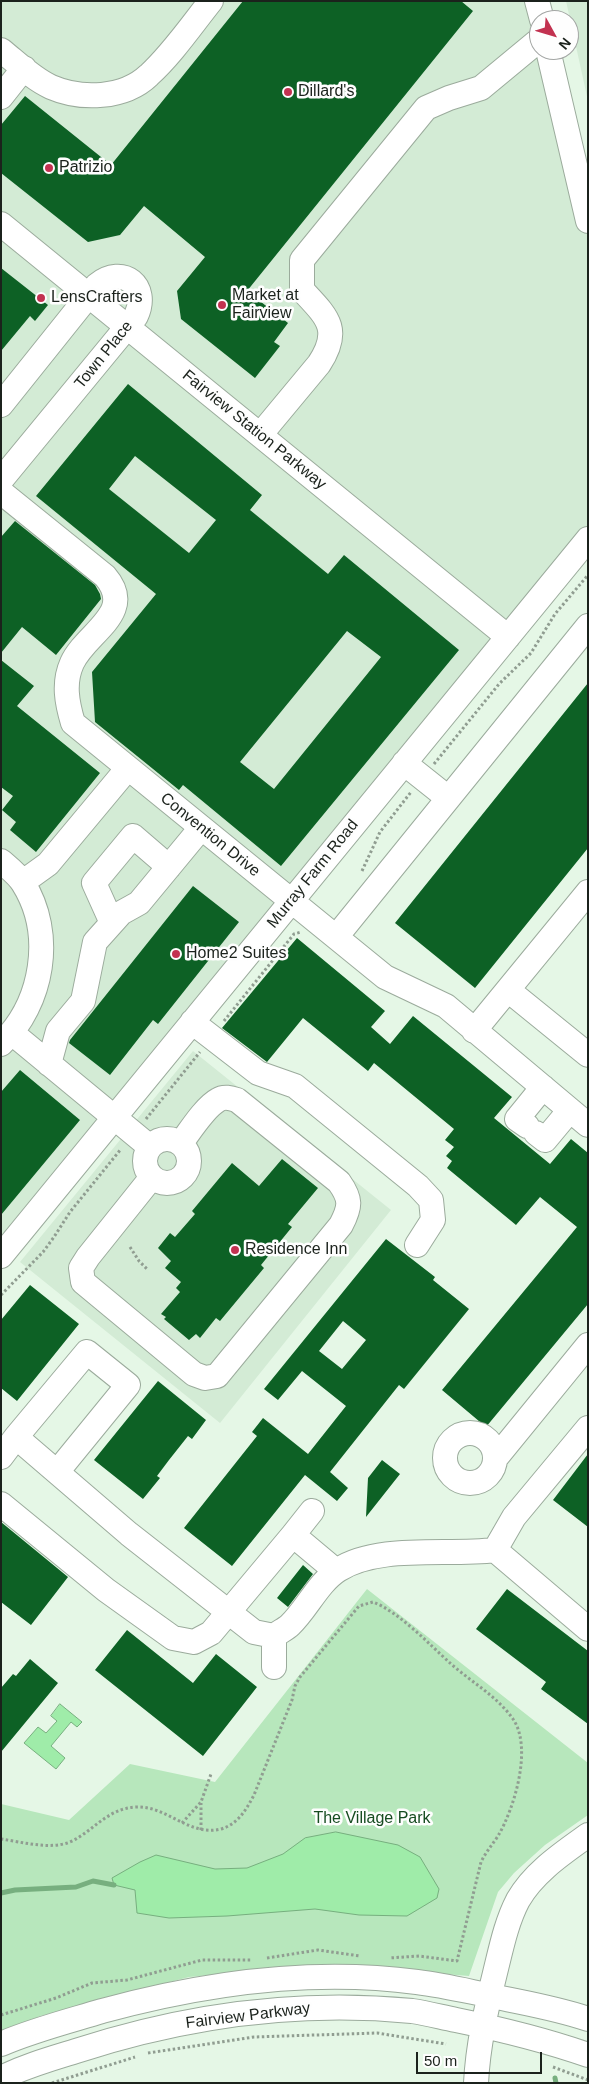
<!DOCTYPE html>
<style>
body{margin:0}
#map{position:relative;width:589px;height:2084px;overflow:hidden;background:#e5f7e6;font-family:Helvetica,sans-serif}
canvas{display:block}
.frame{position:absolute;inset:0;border:2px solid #1b221c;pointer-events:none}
.north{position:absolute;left:529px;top:10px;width:50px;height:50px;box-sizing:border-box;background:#fefefe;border:1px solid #a3a6a4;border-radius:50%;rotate:129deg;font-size:14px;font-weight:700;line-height:20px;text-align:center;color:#1b221c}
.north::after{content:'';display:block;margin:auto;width:18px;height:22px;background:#c23250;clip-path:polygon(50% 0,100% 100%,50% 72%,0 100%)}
.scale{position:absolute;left:416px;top:2052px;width:126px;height:22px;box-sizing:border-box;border:2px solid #1b221c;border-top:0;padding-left:6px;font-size:15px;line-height:18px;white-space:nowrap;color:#1b221c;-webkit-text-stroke:4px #fefefe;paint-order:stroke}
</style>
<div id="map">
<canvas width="589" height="2084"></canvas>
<div class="frame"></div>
<div class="north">N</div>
<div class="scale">50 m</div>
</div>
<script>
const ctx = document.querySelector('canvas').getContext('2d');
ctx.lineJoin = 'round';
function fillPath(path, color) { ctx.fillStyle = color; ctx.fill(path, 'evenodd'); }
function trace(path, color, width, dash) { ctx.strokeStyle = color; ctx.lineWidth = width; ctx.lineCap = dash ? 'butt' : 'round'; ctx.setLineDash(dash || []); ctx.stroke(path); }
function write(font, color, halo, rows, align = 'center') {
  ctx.font = font + ' Helvetica,sans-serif'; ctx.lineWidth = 5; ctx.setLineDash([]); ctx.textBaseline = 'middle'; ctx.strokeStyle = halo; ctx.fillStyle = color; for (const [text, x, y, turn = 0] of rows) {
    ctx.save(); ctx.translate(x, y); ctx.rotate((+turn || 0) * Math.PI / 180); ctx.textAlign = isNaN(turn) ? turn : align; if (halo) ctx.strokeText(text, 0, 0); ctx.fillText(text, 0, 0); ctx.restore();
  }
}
fillPath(new Path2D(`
 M1,1H538L588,230V527L1,1248Z
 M566,1H588V101Z
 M193,1051L391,1210L220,1423L20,1262Z`), '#d3ebd5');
fillPath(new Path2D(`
 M367,1589L588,1763V1815L545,1845L514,1873L498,1892L469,1976L323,1964L189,1977L40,2016L1,2034V1804L69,1820L130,1764L215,1782Z`), '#b7e7bc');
const water = new Path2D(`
 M60,1704L82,1722L77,1727L71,1722L51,1746L65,1758L56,1769L24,1743L38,1727L46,1733L57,1721L51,1716Z
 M336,1832L398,1845L420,1857L439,1889L437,1898L407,1916L359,1915L315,1909L227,1916L169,1918L137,1913L135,1890L114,1885L112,1878L140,1862L156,1855L215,1869L247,1868L283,1854L305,1838Z`);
fillPath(water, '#9feca9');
trace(water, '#77af7f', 1);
trace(new Path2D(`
 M1,1893L15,1890L76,1887L93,1881L114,1885
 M555,2078L556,2083`), '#77af7f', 5);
fillPath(new Path2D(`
 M243,1H461L473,11L247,291L288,323L274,342L280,346L255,378L181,319L177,291L205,257L144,206L120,235L88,242L1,173V125L25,96L111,165Z
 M1,268L48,305L35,321L30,316L1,351Z
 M128,384L262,495L250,510L328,574L344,555L459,650L281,866L183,785L179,790L95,722L92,672L156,594L36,496ZM135,456L216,520L189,553L109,489ZM347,631L381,657L274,789L240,762Z
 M15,521L95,585L100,594L101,599L56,655L22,627L1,653V537Z
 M1,660L34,686L17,706L100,773L36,852L10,830L16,822L2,810L13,796L1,787Z
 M588,683V848L475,988L395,923Z
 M193,886L239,922L158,1024L153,1020L110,1075L69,1043L70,1040Z
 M297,938L385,1011L371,1027L390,1044L413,1016L512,1097L494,1118L550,1164L571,1139L588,1153V1304L486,1427L442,1390L577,1227L540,1197L516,1225L447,1168L452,1161L446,1156L454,1147L445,1140L454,1129L374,1063L368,1071L303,1018L267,1062L222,1028Z
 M20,1070L80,1120L1,1215V1092Z
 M282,1159L318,1188L288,1224L292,1227L261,1265L264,1268L220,1321L216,1318L200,1338L196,1334L189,1340L164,1319L166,1317L161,1314L180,1292L176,1288L181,1282L165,1268L171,1261L158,1248L170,1233L175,1237L195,1214L192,1211L232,1163L259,1186Z
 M386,1239L435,1277L433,1280L469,1309L404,1389L399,1385L330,1472L348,1488L337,1501L305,1475L232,1566L184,1528L257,1436L252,1432L263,1418L308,1454L346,1406L302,1371L278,1400L264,1389ZM343,1321L366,1340L342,1369L319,1351Z
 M30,1285L79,1324L17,1401L1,1388V1320Z
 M158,1381L206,1420L192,1439L188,1436L169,1460L157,1476L160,1478L143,1499L94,1460Z
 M588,1454V1527L553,1500Z
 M382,1460L400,1474L366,1517L368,1478Z
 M1,1522L68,1577L31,1625L1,1602Z
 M303,1565L313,1574L288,1607L277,1598Z
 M507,1589L588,1651V1724L541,1689L546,1682L476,1629Z
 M127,1630L193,1683L216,1654L257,1687L203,1756L95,1670Z
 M30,1659L58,1683L1,1752V1688L13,1674L16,1676Z`), '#0d6125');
const minor = new Path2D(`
 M537,1L542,20
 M1,50C16,62 33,79 51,87C81,100 124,99 149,75C172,54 191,26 211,1
 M548,50L588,221
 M1,97L24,68
 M1,224L508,637
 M1,405L97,285C123,264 150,286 136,316L1,480
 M260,435L319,364C342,329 327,317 302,290V260L426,108L449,98L481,88L539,40
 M1,492L105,576C137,613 86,632 72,663C63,683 67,703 73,723L385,977L446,1006L588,1125
 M404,763L448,798
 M1,861C8,867 18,875 23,883C55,934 43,1003 1,1044
 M23,882L48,864L128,768
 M112,923L94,883L133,836L169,867
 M336,937L588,626
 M508,990L588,1055
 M192,1022L258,1073L295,1086L418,1186L431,1200L433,1220L417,1245
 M474,1031L588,892
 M12,1033L150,1147
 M49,1064L58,1031L83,1001L95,942L121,913L139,903L201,828
 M527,1126L517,1119L543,1087
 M536,1133L545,1140L570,1110
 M145 1161a22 22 0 1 1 44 0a22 22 0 1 1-44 0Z
 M152,1177L88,1257L81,1268L83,1282L194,1374L205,1378L217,1376L341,1225C351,1206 351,1199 339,1182L237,1100C231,1098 224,1096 218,1100C205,1107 190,1131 181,1143
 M1,1256L588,539
 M445 1458a25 25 0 1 1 50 0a25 25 0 1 1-50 0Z
 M16,1437L87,1352L128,1385L57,1472
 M1,1457L16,1437L129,1534L254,1632L274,1636C279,1632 286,1629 290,1625C307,1609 318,1583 338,1570C378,1544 446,1556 495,1550L514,1517L588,1428
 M495,1459L588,1345
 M1,1504L106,1590L173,1638L194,1642L211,1633L293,1535L336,1571
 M293,1535L312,1511
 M495,1550L588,1629
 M274,1667V1636
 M1,2044C33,2030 69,2021 102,2011C204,1983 312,1968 417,1982C442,1985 467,1991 492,1996C524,2003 556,2008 588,2019
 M1,2078C25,2066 50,2059 76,2051C184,2016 298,2000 412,2011C426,2013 441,2017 456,2020C500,2029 545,2040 588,2055
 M476,2083C478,2045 486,2010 495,1973C501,1949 506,1923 518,1900C534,1872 563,1853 588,1835`);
trace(minor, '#9bab9c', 26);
trace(new Path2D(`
 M434,764L499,684L531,653L555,614L588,575
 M362,871L380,832L411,792
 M224,1021L294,934L301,932
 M146,1119L200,1052
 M130,1247L139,1261L148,1270
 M1,1295L43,1252L54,1237L70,1212L121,1149
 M182,1823L201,1802L211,1774
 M201,1830V1803
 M1,1839C22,1842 50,1850 70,1842C94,1831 107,1808 137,1807C167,1806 190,1837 221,1829C238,1824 246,1810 254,1795L292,1700L295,1686L300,1677L359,1606L373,1602C399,1612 429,1644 450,1663C471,1682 497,1696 513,1719C533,1748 514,1809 498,1836C492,1845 486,1852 481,1862L457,1961L419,1956L389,1958
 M267,1958L318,1950L360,1956
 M1,2015L56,1998L92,1983L127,1980L202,1960H251
 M148,2053L254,2037L377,2033L446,2044
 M553,2067L588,2080
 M52,2083L135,2057`), '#909d91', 3, [2.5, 2.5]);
trace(minor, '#fff', 24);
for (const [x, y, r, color] of [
 [288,92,5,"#c23250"],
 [49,168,5,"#c23250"],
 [41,298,5,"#c23250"],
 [222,305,5,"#c23250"],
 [176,954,5,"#c23250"],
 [235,1250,5,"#c23250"]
]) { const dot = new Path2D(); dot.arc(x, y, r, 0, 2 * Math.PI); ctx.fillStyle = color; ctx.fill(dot); trace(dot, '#fefefe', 2); }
write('16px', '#1b221c', '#fefefe', [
 ["Dillard's",298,92],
 ["Patrizio",59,168],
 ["Market at",232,296],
 ["Fairview",232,314],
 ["LensCrafters",51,298],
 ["Home2 Suites",186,954],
 ["Residence Inn",245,1250]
], 'left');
write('16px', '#1b221c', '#fefefe', [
 ["Town Place",104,355,-51],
 ["Fairview Station Parkway",254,430,39],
 ["Convention Drive",210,835,39],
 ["Murray Farm Road",313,874,-51],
 ["Fairview Parkway",248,2016,-7]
]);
write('16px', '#164c21', '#fefefe', [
 ["The Village Park",372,1819]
]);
</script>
